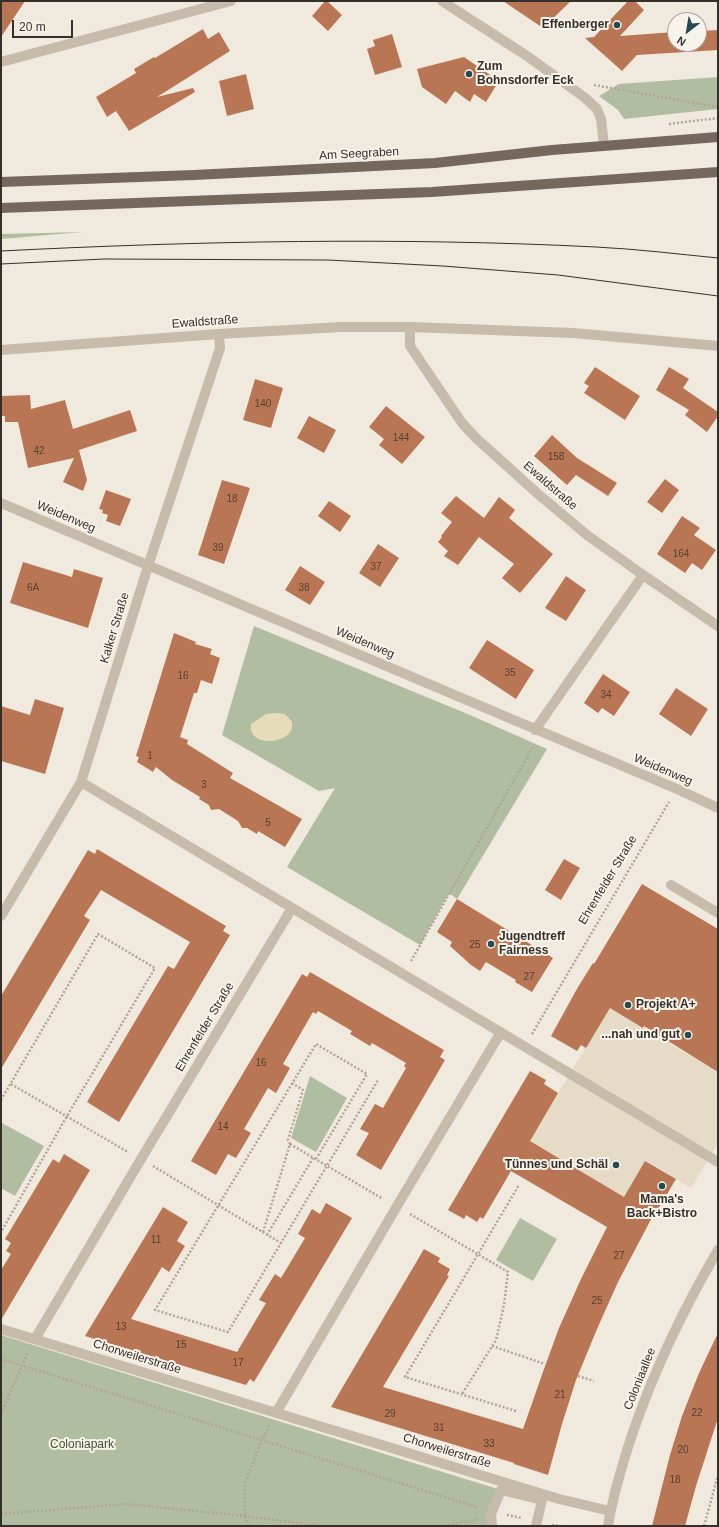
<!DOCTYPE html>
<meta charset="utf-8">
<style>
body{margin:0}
#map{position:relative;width:719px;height:1527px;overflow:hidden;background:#f0e9de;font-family:Arial,sans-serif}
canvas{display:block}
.frame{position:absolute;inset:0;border:2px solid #352f2a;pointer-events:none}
.north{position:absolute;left:667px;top:12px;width:40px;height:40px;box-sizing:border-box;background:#f8f3ea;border:1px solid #aaa59d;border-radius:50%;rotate:211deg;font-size:11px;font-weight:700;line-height:16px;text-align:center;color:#352f2a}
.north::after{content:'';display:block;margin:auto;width:14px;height:18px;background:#244b52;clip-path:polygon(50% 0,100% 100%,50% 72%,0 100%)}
.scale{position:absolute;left:12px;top:20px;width:61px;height:18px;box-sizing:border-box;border:2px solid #352f2a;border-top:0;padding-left:5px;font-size:12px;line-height:14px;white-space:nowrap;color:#352f2a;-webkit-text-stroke:3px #f8f3ea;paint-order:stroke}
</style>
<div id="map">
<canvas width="719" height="1527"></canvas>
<div class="frame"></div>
<div class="north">N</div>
<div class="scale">20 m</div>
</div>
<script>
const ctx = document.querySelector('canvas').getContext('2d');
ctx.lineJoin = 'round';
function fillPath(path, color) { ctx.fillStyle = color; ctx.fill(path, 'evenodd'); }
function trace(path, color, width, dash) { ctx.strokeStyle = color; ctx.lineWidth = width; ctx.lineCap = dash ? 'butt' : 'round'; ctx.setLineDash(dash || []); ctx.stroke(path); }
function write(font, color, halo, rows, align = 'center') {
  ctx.font = font + ' Arial,sans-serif'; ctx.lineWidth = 4; ctx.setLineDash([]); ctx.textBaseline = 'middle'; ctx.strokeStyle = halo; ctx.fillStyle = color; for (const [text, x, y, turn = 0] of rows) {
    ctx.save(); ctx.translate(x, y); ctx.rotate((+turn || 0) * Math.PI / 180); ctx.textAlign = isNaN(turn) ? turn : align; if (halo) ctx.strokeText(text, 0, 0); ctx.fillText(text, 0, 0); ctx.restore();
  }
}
fillPath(new Path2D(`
 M718,77V109L624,119L618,110L599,96L619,84Z
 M83,232L1,239V234Z
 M254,626L470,715L547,749L457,899L449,893L420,945L287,867L335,788L319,791L222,735Z
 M310,1076L347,1098L316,1152L291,1138Z
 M2,1123L44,1146L15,1196L1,1188V1126Z
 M520,1218L557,1239L533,1281L496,1260Z
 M1,1335L501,1490L492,1526H1Z`), '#b1bda0');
fillPath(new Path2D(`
 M277,713L285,714L292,722C292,725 292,729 291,731C282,745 248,746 251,724L266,714Z`), '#e7dcb9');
fillPath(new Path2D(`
 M612,1004L624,1016L671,1042L670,1044L690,1056L691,1054L718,1072V1143L691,1188L646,1161L630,1201L537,1145L528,1143Z`), '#e6dbc7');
fillPath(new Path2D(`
 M1,1H25L1,37Z
 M325,1H327L342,15L328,31L312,16Z
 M503,1H571L543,28Z
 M628,1H635L644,10L620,36L675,32V44H699V31L718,30V50L637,55L622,71L585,38L594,37Z
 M203,29L208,39L219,32L230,51L157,97L193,88L195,92L129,131L116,111L107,117L96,97L136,73L134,69L154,57L155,58Z
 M392,34L402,67L375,75L367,49L375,46L373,40Z
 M464,57L499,81L486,102L474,94L470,102L455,91L446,104L422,87L417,69Z
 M246,74L254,109L227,116L219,81Z
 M595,367L640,396L625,420L584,393L589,386L584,383Z
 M669,367L689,379L683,388L718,412V416L707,432L685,415L689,410L656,390Z
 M255,379L283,388L271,428L243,420Z
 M30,395L31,409L65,400L73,429L130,410L137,431L79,450L87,480L83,491L63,482L74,458L28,468L18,422H5V416H1V396Z
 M386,406L425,437L402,464L379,445L384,439L369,427Z
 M309,416L336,430L324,453L297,438Z
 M552,435L577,458L617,483L608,496L576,475L567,485L534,456Z
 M665,479L679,490L662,513L647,502Z
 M222,480L250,488L224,564L198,555Z
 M106,490L131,499L120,526L106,521L108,515L102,513L103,510L99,509Z
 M456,496L484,518L499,497L515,510L509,518L553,554L520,593L502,578L514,564L479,537L458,565L444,556L448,551L438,542L442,537L441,536L452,522L441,513Z
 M329,501L351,516L340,532L318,516Z
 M682,516L700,528L694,535L716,550L702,570L692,563L685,573L657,554Z
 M378,544L399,558L380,587L359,573Z
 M23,562L72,577L74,569L103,578L88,628L10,603Z
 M300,566L325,582L310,605L285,590Z
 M566,576L586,590L566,621L545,608Z
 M174,633L196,642L195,644L212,649L210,654L220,658L212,684L201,680L197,693H194L180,737L188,740L187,744L233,773L230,778L302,819L285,847L258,831L257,834L247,828H242L238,821L219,809L211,810L209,805L199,799L200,797L172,780L156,767L153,772L137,762L139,757L136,756Z
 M487,640L534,670L516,699L469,668Z
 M603,674L630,692L614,716L602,708L598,713L584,703Z
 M676,688L708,709L691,736L659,714Z
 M35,699L64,708L45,774L1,761V706L30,715Z
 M97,849L226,926L223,931L230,935L119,1122L87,1102L168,966L174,969L190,942L101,890L84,916L90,920L1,1069V996L88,850L95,854Z
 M564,859L580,868L561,900L545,890Z
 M642,884L718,929V1072L644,1026L643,1028L610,1008L586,1048L581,1045L577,1051L551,1036L578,987L593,963L594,964Z
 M457,899L553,958L532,992L515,982L516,980L486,962L480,971L471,965L450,946L452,942L437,932Z
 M310,972L444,1050L440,1057L445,1060L381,1170L356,1155L369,1133L360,1129L375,1104L383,1108L406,1068L404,1066L406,1063L372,1043L370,1046L350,1034L352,1031L318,1011L316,1014L313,1012L283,1064L290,1068L276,1093L268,1088L244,1129L251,1133L236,1158L228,1154L216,1175L191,1161L302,974L307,977Z
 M530,1071L546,1080L544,1084L558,1093L530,1141L624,1197L645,1161L676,1179L658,1209L657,1208L618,1282L597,1329L576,1380L562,1424L548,1475L514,1464V1463L331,1407L424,1249L440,1258L438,1262L450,1269L447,1275L449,1276L383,1387L523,1429L544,1369L559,1328L581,1279L607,1227L511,1171L483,1219L480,1217L477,1222L466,1215L464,1219L448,1210Z
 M64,1154L90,1170L1,1320V1270L11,1254L6,1251L11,1243L5,1239L53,1159L59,1163Z
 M326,1203L352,1218L254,1382L250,1379L246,1385L85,1336L163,1207L188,1222L177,1241L185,1246L169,1272L162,1267L131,1319L237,1352L266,1303L259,1300L275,1274L281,1278L305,1238L298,1234L312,1209L320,1214Z
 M718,1333V1418L696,1486L685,1526H652L670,1455L682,1416L699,1373Z`), '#b97654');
trace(new Path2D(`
 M594,85L718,107
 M669,124L718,118
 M411,961L534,745
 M532,1034L669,802
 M11,1084L128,1152
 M1,1100L98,934L155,968L67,1116L1,1232
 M290,1144L383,1199
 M316,1159L367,1074L316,1044L155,1310L228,1332L378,1080
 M153,1166L281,1243
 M410,1214L508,1272L504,1305L496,1340L462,1394
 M263,1232L290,1144L288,1140L303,1090L292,1083
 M267,1235L313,1158
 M492,1346L545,1364
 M1,1359L477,1507
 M578,1376L594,1381
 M516,1411L405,1377L519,1185
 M1,1414L28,1352
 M1,1514L125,1504L245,1516L321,1526
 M507,1515L522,1518
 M552,1525L561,1526
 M248,1526L245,1516V1483L262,1440L269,1426
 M444,1526L477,1519
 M704,1526L718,1475`), '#b2a596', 2.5, [2, 2]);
trace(new Path2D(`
 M442,1L527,56L584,97L597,109L601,119L604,145
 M1,62L231,1
 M410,327V346L462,423L476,438L538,494L587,535L643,575L718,626
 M1,350L219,334L341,327H410L573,333L718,346
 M1,503L677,789L718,808
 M535,730L643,575
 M81,782L718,1162
 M671,885L718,913
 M1,916L81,782L148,566L220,348L219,334
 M1,1329L559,1499L610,1511
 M35,1339L141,1159L292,908
 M276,1413L397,1206L501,1032
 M492,1526L491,1514L501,1490L542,1500L536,1526
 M608,1526C613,1494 623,1462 633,1432C655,1368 684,1308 718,1250`), '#c7bbab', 10);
trace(new Path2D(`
 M1,182L194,175L435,163L552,150L718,137
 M1,208L432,192L718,172`), '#76675d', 10);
trace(new Path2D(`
 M1,251C199,241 398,237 596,247C637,249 677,254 718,258
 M1,264L104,259L328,260L443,266L558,275L718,296`), '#352f2a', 1);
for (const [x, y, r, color] of [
 [617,25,4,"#244b52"],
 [469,74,4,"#244b52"],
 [491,944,4,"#244b52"],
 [628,1005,4,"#244b52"],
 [688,1035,4,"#244b52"],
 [616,1165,4,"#244b52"],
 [662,1186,4,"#244b52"]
]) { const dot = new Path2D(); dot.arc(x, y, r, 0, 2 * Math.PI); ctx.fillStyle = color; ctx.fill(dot); trace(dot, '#f8f3ea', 1.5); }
write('10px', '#564134', null, [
 ["140",263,404],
 ["144",401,438],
 ["42",39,451],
 ["158",556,457],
 ["18",232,499],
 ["39",218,548],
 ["164",681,554],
 ["37",376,567],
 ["6A",33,588],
 ["38",304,588],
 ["35",510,673],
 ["16",183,676],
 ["34",606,695],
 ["1",150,756],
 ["3",204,785],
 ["5",268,823],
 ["25",475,945],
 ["27",529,977],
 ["16",261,1063],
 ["14",223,1127],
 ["11",156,1240],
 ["27",619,1256],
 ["25",597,1301],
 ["13",121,1327],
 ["15",181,1345],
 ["17",238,1363],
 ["21",560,1395],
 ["22",697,1413],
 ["29",390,1414],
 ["31",439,1428],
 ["33",489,1444],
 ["20",683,1450],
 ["18",675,1480]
]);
write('bold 12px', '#352f2a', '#f8f3ea', [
 ["Effenberger",609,25],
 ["Zum",477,67,"left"],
 ["Bohnsdorfer Eck",477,81,"left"],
 ["Jugendtreff",499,937,"left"],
 ["Fairness",499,951,"left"],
 ["Projekt A+",636,1005,"left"],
 ["...nah und gut",680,1035],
 ["Tünnes und Schäl",608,1165],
 ["Mama's",662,1200,"center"],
 ["Back+Bistro",662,1214,"center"]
], 'right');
write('12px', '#352f2a', '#f8f3ea', [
 ["Am Seegraben",359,154,-3],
 ["Ewaldstraße",205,322,-4],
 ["Ewaldstraße",550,486,41],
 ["Weidenweg",66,517,23],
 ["Kalker Straße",115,628,-73],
 ["Weidenweg",365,643,23],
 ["Weidenweg",663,770,23],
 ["Ehrenfelder Straße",608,880,-59],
 ["Ehrenfelder Straße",205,1027,-59],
 ["Chorweilerstraße",137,1357,17],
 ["Coloniaallee",640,1379,-68],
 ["Chorweilerstraße",447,1451,17]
]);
write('12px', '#425130', '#f8f3ea', [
 ["Coloniapark",82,1445]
]);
</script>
